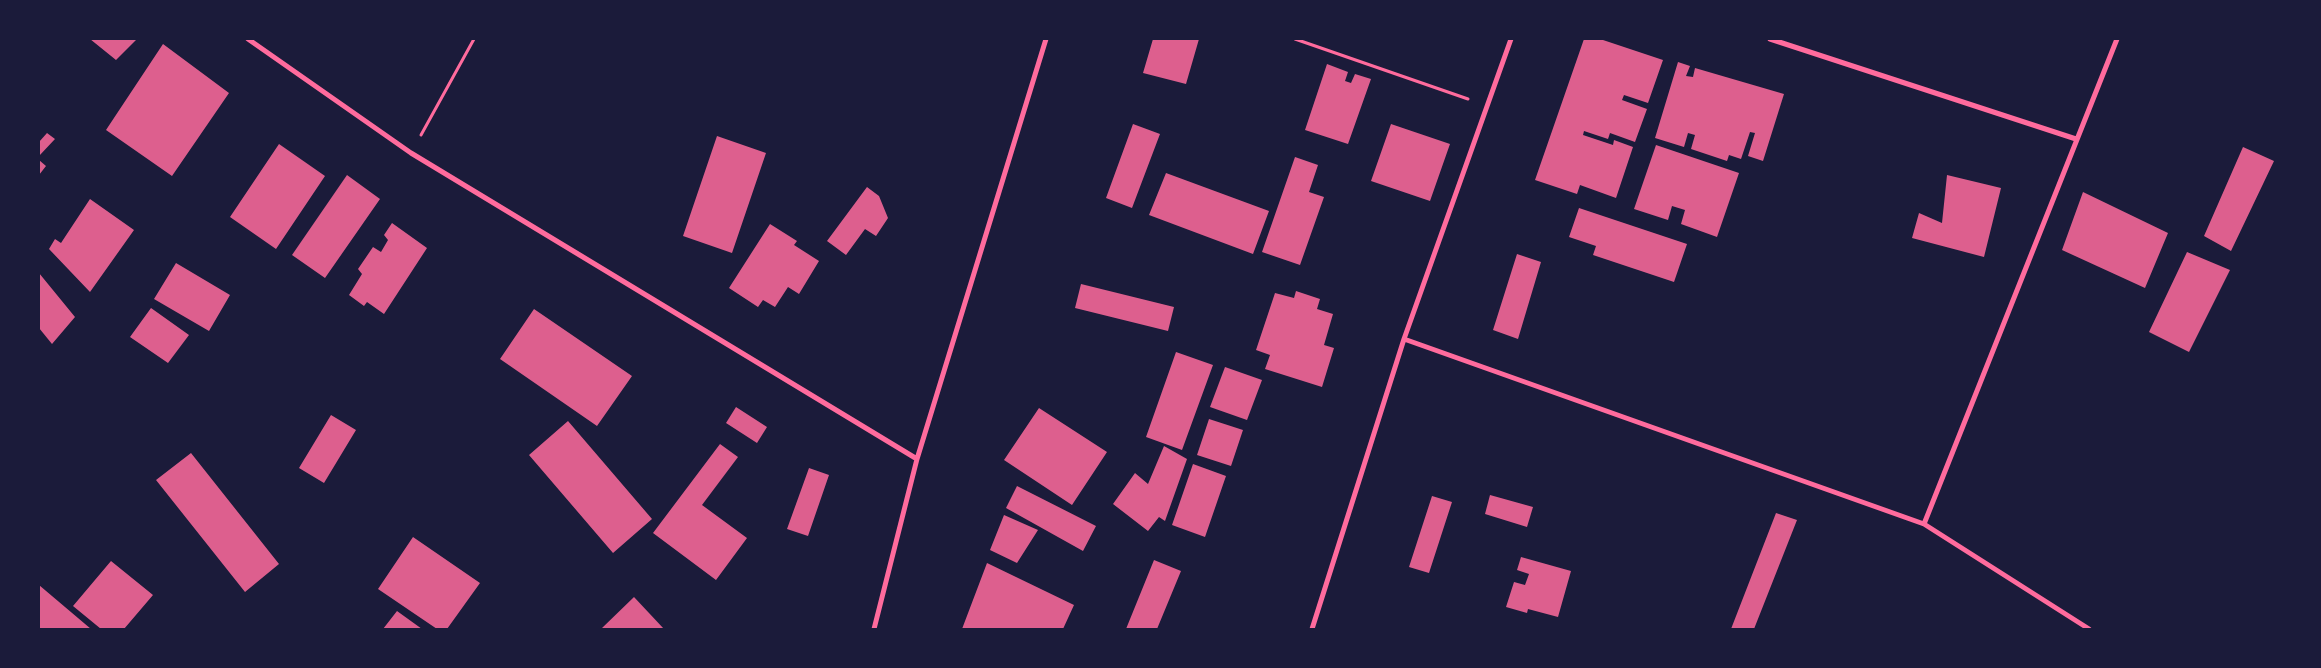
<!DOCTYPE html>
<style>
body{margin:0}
#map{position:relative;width:2321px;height:668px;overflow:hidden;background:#1b1b3a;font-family:"Asap Condensed",sans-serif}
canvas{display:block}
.frame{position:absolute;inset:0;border:40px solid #1b1b3a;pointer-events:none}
</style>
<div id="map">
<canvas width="2321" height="668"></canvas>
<div class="frame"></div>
</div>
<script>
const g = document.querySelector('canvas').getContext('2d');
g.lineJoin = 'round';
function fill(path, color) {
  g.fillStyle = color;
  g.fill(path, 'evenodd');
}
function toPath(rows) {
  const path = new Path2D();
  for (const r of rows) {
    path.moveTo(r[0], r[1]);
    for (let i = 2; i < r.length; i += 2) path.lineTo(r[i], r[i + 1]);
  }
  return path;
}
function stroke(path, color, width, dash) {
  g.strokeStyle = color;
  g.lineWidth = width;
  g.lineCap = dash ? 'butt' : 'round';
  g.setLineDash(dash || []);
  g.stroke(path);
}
fill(toPath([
 [90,39,137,39,116,60],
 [1153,39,1199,39,1186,84,1143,73],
 [1584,39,1600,39,1663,60,1648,103,1624,95,1622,100,1647,109,1635,142,1610,133,1608,139,1584,131,1583,135,1613,145,1614,140,1633,147,1616,198,1580,185,1577,194,1535,180],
 [163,44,229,93,172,176,106,130],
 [1678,62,1690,66,1686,76,1693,77,1695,68,1784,94,1763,161,1748,156,1755,133,1750,132,1741,159,1729,155,1727,161,1691,149,1695,135,1688,133,1684,147,1655,138],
 [1327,64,1348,72,1345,81,1351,83,1355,74,1371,79,1348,144,1305,130],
 [1133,124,1160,134,1132,208,1106,198],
 [1391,124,1450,144,1430,201,1371,181],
 [47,133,55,139,39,156,39,142],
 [717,136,766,153,732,253,683,236],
 [279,144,325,176,276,249,230,217],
 [1656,145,1739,173,1717,237,1681,224,1685,210,1672,206,1668,220,1634,209],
 [2243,147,2274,161,2231,251,2204,236],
 [1295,157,1318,165,1309,192,1324,197,1300,265,1262,252],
 [39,160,46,166,39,175],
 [1166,173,1269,211,1253,254,1149,215],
 [347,175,380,199,325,278,292,255],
 [1947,175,2001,188,1984,257,1912,238,1919,213,1942,223],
 [867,187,879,196,888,218,876,236,865,229,846,255,827,241],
 [2083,192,2168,233,2145,288,2062,250],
 [90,199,134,230,90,292,49,249,55,239,61,243],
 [1579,208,1687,244,1674,282,1593,255,1596,246,1569,237],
 [392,223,427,248,384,314,367,302,364,306,349,295,362,274,358,269,373,247,381,252,388,240,384,235],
 [770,224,797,241,794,245,819,261,799,294,788,287,775,307,763,300,758,307,729,288],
 [2187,252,2230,270,2189,352,2149,332],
 [1517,254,1541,262,1518,339,1493,330],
 [176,263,230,295,209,331,154,299],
 [39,273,75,317,52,344,39,328],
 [1081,284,1174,307,1168,331,1075,308],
 [1296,291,1320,299,1317,309,1333,314,1324,345,1334,348,1322,387,1265,369,1270,355,1256,350,1275,293,1294,298],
 [151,308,189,335,168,363,130,337],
 [534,309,632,376,597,426,500,359],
 [1176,352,1213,365,1182,450,1146,437],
 [1225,367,1262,380,1247,420,1210,407],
 [736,407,767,427,757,443,726,423],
 [1039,408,1107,452,1072,505,1004,460],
 [331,415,356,430,324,483,299,468],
 [1209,419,1243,430,1231,466,1197,455],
 [568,421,652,519,613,553,529,455],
 [720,444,738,457,702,505,747,538,716,580,653,533],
 [1164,446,1187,459,1165,521,1159,517,1148,531,1113,504,1135,473,1148,484],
 [191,453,279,564,245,592,156,480],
 [1193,464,1226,476,1205,537,1172,525],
 [809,468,829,475,808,536,787,529],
 [1017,486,1096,526,1083,551,1006,508],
 [1490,495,1533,507,1527,527,1485,514],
 [1432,496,1452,502,1429,573,1409,567],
 [1776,513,1797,520,1754,629,1731,629],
 [1004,515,1038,530,1017,563,990,550],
 [413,537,480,583,447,629,437,629,378,589],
 [1521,557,1571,571,1558,617,1528,609,1527,613,1506,607,1514,582,1525,585,1529,574,1517,570],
 [1154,560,1181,571,1157,629,1126,629],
 [111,561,153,595,124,629,101,629,73,606],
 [987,563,1074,605,1063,629,962,629],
 [39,585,91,629,39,629],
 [634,597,664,629,601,629],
 [397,611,422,629,383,629]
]), '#dd5f8e');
stroke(toPath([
 [1295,39,1468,99],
 [421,135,474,39]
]), '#ff6b9d', 3);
stroke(toPath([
 [248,39,411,153,917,459],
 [1770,39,2076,139],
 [1404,339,1924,524,2089,629],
 [1924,524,2117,39],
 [874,629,917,459,1046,39],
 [1312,629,1404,339,1511,39]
]), '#ff6b9d', 5);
</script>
